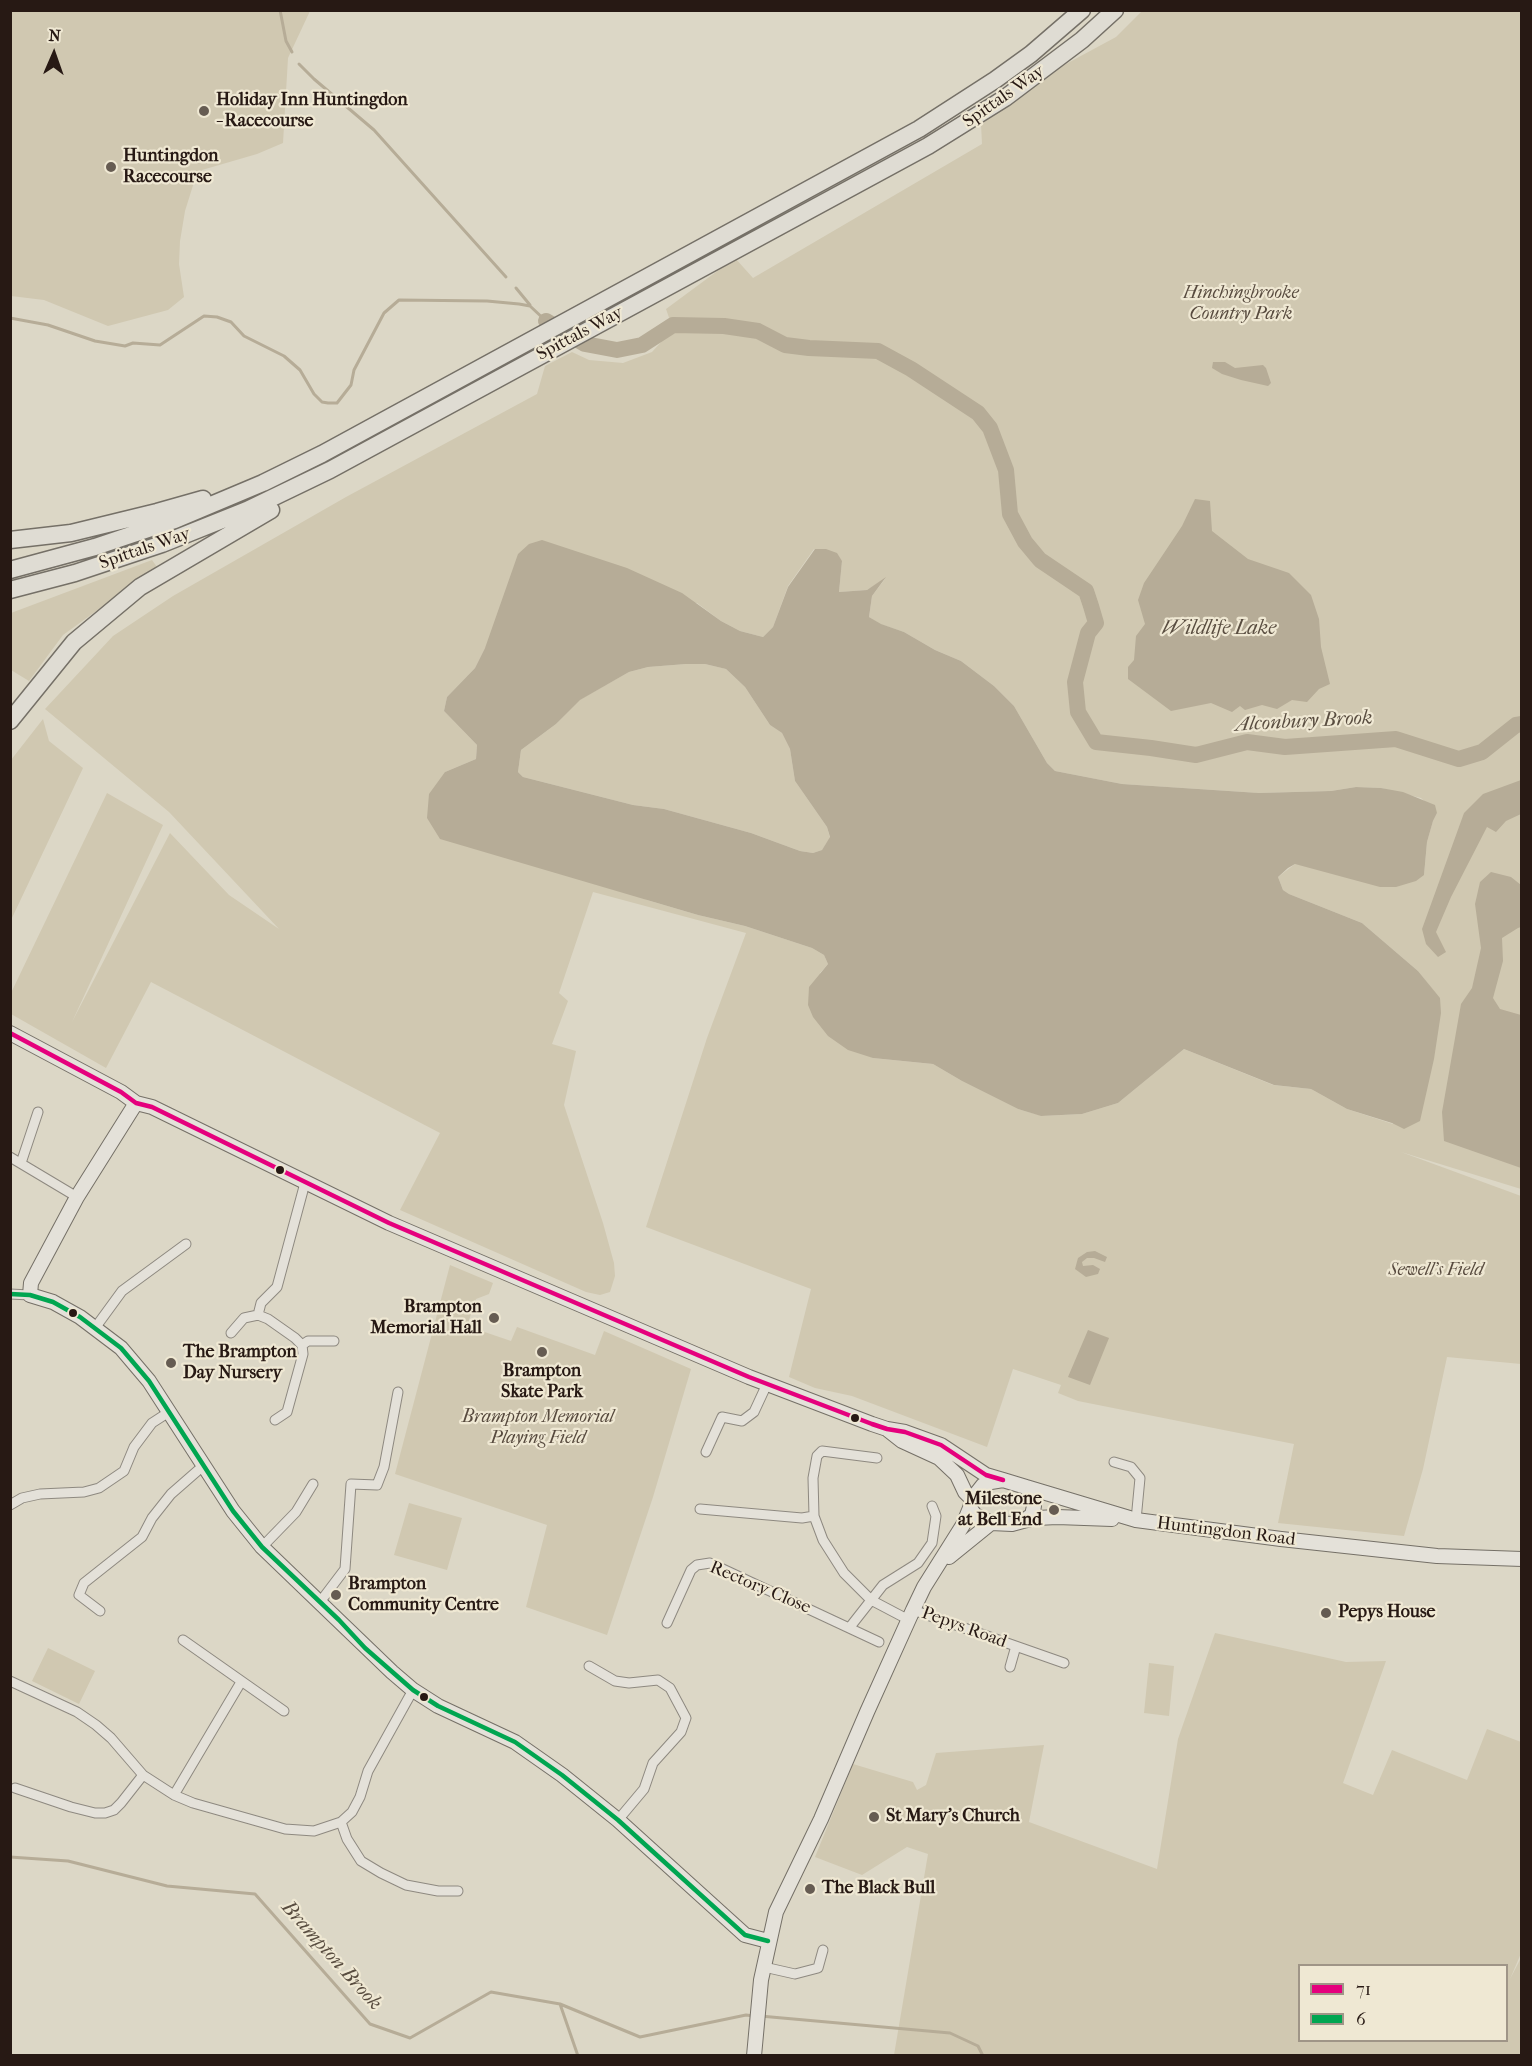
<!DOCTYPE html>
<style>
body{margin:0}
#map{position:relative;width:1532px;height:2066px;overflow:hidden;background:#dcd7c6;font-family:"IM FELL French Canon",serif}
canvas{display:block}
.frame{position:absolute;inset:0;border:12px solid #271914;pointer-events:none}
.legend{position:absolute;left:1298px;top:1964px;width:210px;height:78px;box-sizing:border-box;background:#efe8d3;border:2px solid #9f9587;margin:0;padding:8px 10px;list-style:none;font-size:18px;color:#271914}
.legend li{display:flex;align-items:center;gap:12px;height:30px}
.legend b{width:30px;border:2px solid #9f9587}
.north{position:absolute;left:24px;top:24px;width:60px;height:60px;-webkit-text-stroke:4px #efe8d3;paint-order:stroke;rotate:2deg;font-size:16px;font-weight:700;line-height:24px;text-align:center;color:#271914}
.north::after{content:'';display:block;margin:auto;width:21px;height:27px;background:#271914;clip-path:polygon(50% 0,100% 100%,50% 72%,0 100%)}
</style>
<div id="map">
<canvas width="1532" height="2066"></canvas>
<div class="frame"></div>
<ul class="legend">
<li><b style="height:8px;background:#e5007d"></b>71</li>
<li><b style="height:8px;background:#00a651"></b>6</li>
</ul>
<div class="north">N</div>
</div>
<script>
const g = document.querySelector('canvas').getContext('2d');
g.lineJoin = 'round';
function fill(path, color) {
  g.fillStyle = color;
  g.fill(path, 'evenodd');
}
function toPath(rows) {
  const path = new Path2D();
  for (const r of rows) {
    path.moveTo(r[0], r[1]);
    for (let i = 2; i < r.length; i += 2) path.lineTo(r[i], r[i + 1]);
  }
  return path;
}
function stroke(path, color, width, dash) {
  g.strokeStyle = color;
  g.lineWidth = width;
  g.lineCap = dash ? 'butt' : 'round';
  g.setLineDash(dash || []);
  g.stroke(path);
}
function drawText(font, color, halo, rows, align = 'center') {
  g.font = font + ' "IM FELL French Canon",serif';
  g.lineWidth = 4.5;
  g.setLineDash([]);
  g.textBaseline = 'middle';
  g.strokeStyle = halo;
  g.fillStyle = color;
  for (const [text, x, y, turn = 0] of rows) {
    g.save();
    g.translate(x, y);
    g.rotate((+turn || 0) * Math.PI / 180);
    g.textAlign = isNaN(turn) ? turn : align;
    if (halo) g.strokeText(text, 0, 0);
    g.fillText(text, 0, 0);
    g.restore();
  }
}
fill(toPath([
 [11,10,310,11,288,58,283,143,257,154,202,170,195,179,185,211,180,241,179,264,184,297,168,310,108,326,44,300,11,296],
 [1142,11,1521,11,1521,1189,1401,1152,1521,1196,1521,1364,1447,1357,1423,1469,1404,1536,1278,1523,1294,1444,1078,1401,1058,1393,1061,1385,1013,1369,987,1447,852,1396,815,1388,789,1377,811,1289,646,1227,707,1038,746,933,593,892,559,993,568,1001,552,1044,576,1051,564,1105,603,1223,614,1263,615,1276,610,1292,600,1295,586,1292,400,1210,440,1133,151,982,106,1068,11,1014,10,995,107,793,163,825,72,1022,170,833,229,895,279,929,169,812,45,709,113,636,173,596,346,497,537,394,545,366,572,352,589,360,623,363,652,352,673,329,666,309,735,258,753,278,982,144,981,124,1053,71,1116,37],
 [814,549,842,561,839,592,867,590,885,579,872,596,869,617,880,624,904,632,935,650,961,661,994,686,1014,706,1047,763,1055,771,1122,784,1259,793,1331,791,1356,787,1381,788,1421,798,1437,813,1433,821,1427,842,1424,875,1295,864,1278,877,1283,890,1289,894,1362,923,1418,971,1435,993,1393,1124,1347,1109,1311,1089,1273,1085,1184,1049,1118,1103,1082,1114,1042,1116,1018,1109,962,1081,933,1064,873,1058,820,973,828,964,824,955,812,948,745,926,698,915,647,900,445,772,476,759,477,745,444,711,447,697,475,668,485,648,697,603,721,621,740,631,763,637,773,627,788,586],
 [152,560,157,567,63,635,29,681,11,670,11,613],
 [686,664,705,664,726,669,745,687,770,725,782,733,790,749,795,781,827,827,830,838,822,850,813,853,800,851,751,833,664,809,633,805,523,777,518,772,521,750,556,724,579,700,629,672,648,667],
 [43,719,49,741,83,768,11,920,11,760],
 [450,1265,493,1283,489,1294,476,1299,467,1326,511,1341,517,1327,595,1355,604,1331,691,1369,653,1497,607,1635,526,1607,547,1525,395,1474],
 [409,1503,462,1518,447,1570,394,1555],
 [1215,1633,1346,1662,1386,1661,1343,1783,1373,1795,1392,1750,1467,1780,1487,1729,1521,1742,1522,1951,1510,1979,1521,1958,1521,2055,894,2055,928,1854,907,1847,862,1875,815,1857,853,1764,913,1782,917,1790,926,1785,936,1753,1044,1745,1029,1822,1157,1869,1178,1739],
 [1433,1966,1506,1966,1506,2040,1300,2040,1300,1966],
 [48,1648,95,1671,79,1704,32,1681],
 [1149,1663,1174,1666,1169,1716,1144,1713]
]), '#d0c8b1');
fill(toPath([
 [1213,362,1225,362,1235,368,1263,365,1266,368,1271,383,1268,386,1241,380,1222,374,1212,368],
 [1195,499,1210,501,1212,531,1248,559,1289,573,1311,595,1319,619,1321,647,1330,684,1319,689,1307,702,1292,700,1277,709,1262,705,1245,710,1240,706,1232,712,1211,703,1171,711,1128,679,1128,667,1134,660,1136,636,1145,624,1138,600,1144,583,1182,526],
 [542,540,627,568,682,593,721,621,740,631,763,637,773,627,788,587,815,549,826,549,837,553,842,561,839,592,867,590,886,577,872,596,869,617,881,624,904,632,935,650,961,661,994,686,1014,706,1047,763,1055,771,1122,784,1259,793,1331,791,1356,787,1381,788,1403,792,1435,805,1437,813,1433,821,1427,842,1424,875,1416,881,1396,887,1380,887,1295,864,1288,868,1278,877,1283,890,1289,894,1362,923,1418,971,1440,998,1441,1013,1434,1059,1420,1121,1404,1129,1392,1123,1347,1109,1311,1089,1274,1085,1184,1049,1118,1103,1082,1114,1041,1116,1018,1109,962,1081,933,1064,873,1058,848,1050,828,1036,813,1017,808,1005,809,987,828,964,824,955,812,948,745,926,698,915,440,839,427,818,429,794,445,772,476,759,477,745,444,711,447,697,475,668,485,648,518,554,529,544],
 [686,664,705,664,726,669,745,687,770,725,782,733,790,749,795,781,827,827,830,837,822,850,813,853,800,851,751,833,664,809,633,805,523,777,518,772,521,750,556,724,580,700,629,672,648,667],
 [1521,780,1521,814,1506,821,1496,832,1487,827,1451,897,1436,932,1446,952,1438,957,1426,944,1422,929,1464,813,1483,794],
 [1491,872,1511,877,1521,885,1521,927,1518,928,1502,938,1503,961,1493,998,1500,1009,1521,1015,1521,1168,1444,1141,1442,1112,1461,1004,1472,988,1481,948,1475,904,1480,882],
 [1095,1251,1107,1257,1105,1262,1094,1258,1087,1258,1082,1262,1083,1266,1093,1265,1100,1269,1098,1274,1086,1277,1075,1269,1078,1258,1087,1252],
 [1088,1330,1109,1338,1090,1385,1068,1377]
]), '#b6ac97');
stroke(toPath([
 [280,10,286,41,292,52],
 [299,64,314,79,374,130,506,277],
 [516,288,530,305],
 [10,318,48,325,95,341,125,346,133,343,160,345,204,316,217,317,231,322,244,336,284,356,300,370,314,394,322,402,328,403,337,403,351,385,354,370,384,313,399,300,487,301,519,304,530,306,546,321],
 [10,1857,68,1861,167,1886,255,1894,370,2024,410,2038,491,1992,560,2004,640,2037,746,2015,754,2016],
 [560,2004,578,2056],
 [760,2016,950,2033,978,2046,983,2056]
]), '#b6ac97', 3);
stroke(toPath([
 [546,321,585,344,617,350,642,345,673,325,724,326,758,331,785,345,809,348,878,351,911,369,978,413,990,428,1006,470,1010,514,1025,542,1040,560,1086,591,1091,606,1096,623,1088,633,1075,682,1078,712,1096,742,1151,748,1196,755,1247,742,1285,747,1396,739,1459,759,1482,752,1516,725,1522,724]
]), '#b6ac97', 16);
const street = toPath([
 [10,1157,77,1197],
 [21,1163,38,1112],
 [10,1294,30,1295],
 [95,1328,122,1291,186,1244],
 [231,1333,244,1318,258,1315],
 [302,1345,308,1341,334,1341],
 [275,1420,287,1412,303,1354,302,1345,295,1338,268,1319,258,1315,261,1303,277,1287,305,1183],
 [706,1452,722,1417,742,1421,754,1412,767,1384],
 [877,1458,822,1451,817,1456,813,1478,814,1516,823,1540,844,1573,871,1600,909,1620],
 [1114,1462,1131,1467,1140,1478,1136,1520],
 [10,1505,22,1498,40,1494,84,1492,99,1488,124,1471,134,1447,152,1423,169,1412],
 [700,1509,802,1518,814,1516],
 [262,1547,296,1512,313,1484],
 [320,1602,345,1569,351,1484,377,1485,384,1467,398,1392],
 [913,1610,1064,1663],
 [100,1611,79,1595,84,1583,142,1537,152,1518,171,1494,203,1466],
 [667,1623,691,1570,697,1565,710,1563,879,1642],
 [850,1627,883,1585,918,1563,932,1543,936,1516,932,1506],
 [183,1640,284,1711],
 [589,1666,615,1681,629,1683,658,1680,670,1688,686,1718,681,1732,653,1763,644,1789,618,1820],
 [1010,1667,1016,1646],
 [10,1681,77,1712,96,1725,111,1738,143,1775,174,1795,193,1803,285,1829,314,1831,341,1822,352,1812,360,1797,368,1771,413,1690],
 [15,1788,71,1807,95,1813,105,1813,114,1810,121,1803,143,1775],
 [174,1795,241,1682],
 [341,1822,347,1839,361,1861,381,1873,406,1885,438,1891,458,1891],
 [764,1967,795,1974,818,1968,823,1950]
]);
const secondary = toPath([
 [10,1033,121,1092,136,1103,152,1107,389,1223,749,1377,872,1424,887,1429,905,1432,941,1445,986,1475,1003,1480],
 [136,1103,77,1197,31,1283,30,1295,53,1302,80,1317,121,1348,149,1381,233,1511,262,1547,392,1672,413,1690,438,1706,515,1742,562,1775,618,1820,745,1935,768,1941],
 [888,1430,902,1441,939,1458,957,1475,965,1492,972,1499],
 [1026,1487,1136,1520,1281,1539,1437,1556,1522,1559],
 [1023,1521,1032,1515,1034,1506,1033,1497,1026,1487,1003,1480,991,1482,983,1485,972,1499,970,1508,975,1515,991,1523,1012,1524,1023,1521,1037,1518,1057,1517,1112,1519],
 [949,1557,991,1523],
 [754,2056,761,1980,776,1912,821,1819,867,1712,913,1610,924,1587,963,1525,970,1508]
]);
const highway = toPath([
 [10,540,71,533,157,512,203,499],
 [10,570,95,547,175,520,263,483,322,454,919,129,995,80,1031,54,1082,10],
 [10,590,75,573,162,544,247,510,330,470,928,146,1005,98,1082,40,1115,10],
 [10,721,74,642,140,587,271,510]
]);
stroke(street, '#8e8980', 11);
stroke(secondary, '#757067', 16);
stroke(highway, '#757067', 19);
stroke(street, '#e4e1d9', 9);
stroke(secondary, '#e4e1d9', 14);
stroke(highway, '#dfdcd3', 16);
stroke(toPath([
 [10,1033,121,1092,136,1103,152,1107,389,1223,749,1377,872,1424,887,1429,905,1432,941,1445,986,1475,1003,1480]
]), '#e5007d', 4.5);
stroke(toPath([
 [10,1294,30,1295,53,1302,80,1317,121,1348,149,1381,233,1511,262,1547,339,1620,365,1648,413,1690,438,1706,515,1742,562,1775,618,1820,745,1935,768,1941]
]), '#00a651', 4.5);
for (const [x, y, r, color] of [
 [204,111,6,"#665c52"],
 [111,167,6,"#665c52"],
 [280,1170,5,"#271914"],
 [73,1313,5,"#271914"],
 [494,1318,6,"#665c52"],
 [542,1352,6,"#665c52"],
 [171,1363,6,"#665c52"],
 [855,1418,5,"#271914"],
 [1054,1510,6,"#665c52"],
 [336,1595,6,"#665c52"],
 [1326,1613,6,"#665c52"],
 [424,1697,5,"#271914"],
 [874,1817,6,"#665c52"],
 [810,1889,6,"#665c52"]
]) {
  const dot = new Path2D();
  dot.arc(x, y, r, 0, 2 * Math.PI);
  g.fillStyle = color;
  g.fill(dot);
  stroke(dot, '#efe8d3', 2);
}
drawText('18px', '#271914', '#efe8d3', [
 ["Spittals Way",1004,97,-35],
 ["Spittals Way",580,334,-28],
 ["Spittals Way",145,549,-19],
 ["Huntingdon Road",1226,1532,7],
 ["Rectory Close",760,1588,23],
 ["Pepys Road",964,1628,20]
]);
drawText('bold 18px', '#271914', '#efe8d3', [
 ["Holiday Inn Huntingdon",216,101],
 ["- Racecourse",216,122],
 ["Huntingdon",123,157],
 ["Racecourse",123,178],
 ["Brampton",482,1308,"right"],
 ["Memorial Hall",482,1329,"right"],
 ["The Brampton",183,1353],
 ["Day Nursery",183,1374],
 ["Brampton",542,1372,"center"],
 ["Skate Park",542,1393,"center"],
 ["Milestone",1042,1500,"right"],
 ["at Bell End",1042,1521,"right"],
 ["Brampton",348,1585],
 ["Community Centre",348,1606],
 ["Pepys House",1338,1613],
 ["St Mary's Church",886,1817],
 ["The Black Bull",822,1889]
], 'left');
drawText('italic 18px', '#574a3e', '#efe8d3', [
 ["Hinchingbrooke",1241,294],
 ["Country Park",1241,315],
 ["Sewell's Field",1436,1271],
 ["Brampton Memorial",538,1418],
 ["Playing Field",538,1439]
]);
drawText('italic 20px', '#594d40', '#efe8d3', [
 ["Wildlife Lake",1219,629],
 ["Alconbury Brook",1304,722,-3],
 ["Brampton Brook",331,1956,48]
]);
</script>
